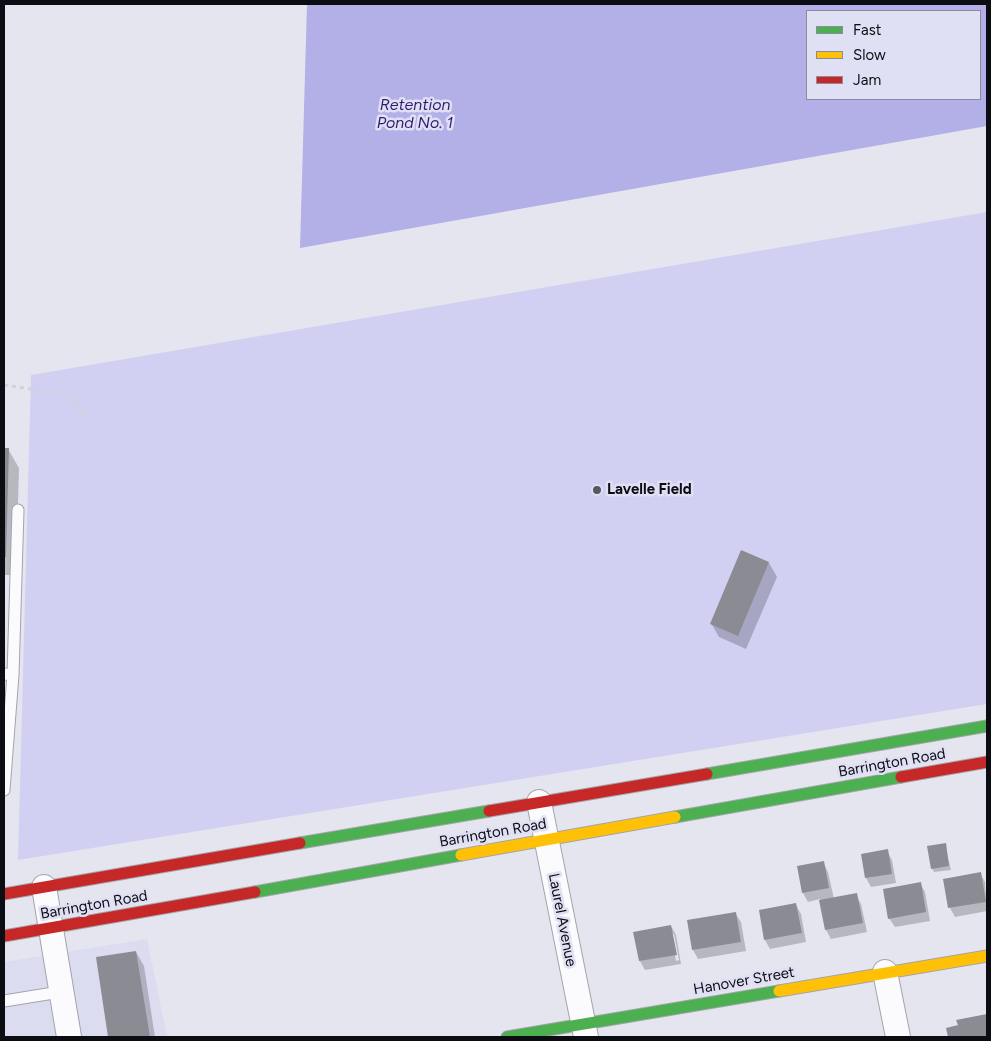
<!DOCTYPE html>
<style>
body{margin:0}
#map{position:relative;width:991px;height:1041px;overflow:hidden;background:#e5e5f0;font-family:Figtree,sans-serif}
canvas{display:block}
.frame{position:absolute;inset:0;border:5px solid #0c0c13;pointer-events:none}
.legend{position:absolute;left:806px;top:10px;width:175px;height:90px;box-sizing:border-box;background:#e0e0f5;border:1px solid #8b8b9b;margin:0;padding:6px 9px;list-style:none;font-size:15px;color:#0c0c13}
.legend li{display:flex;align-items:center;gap:10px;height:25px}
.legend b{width:25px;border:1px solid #8b8b9b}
</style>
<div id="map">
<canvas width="991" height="1041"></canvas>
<div class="frame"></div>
<ul class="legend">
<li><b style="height:6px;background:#4caf50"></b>Fast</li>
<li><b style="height:6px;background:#ffc107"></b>Slow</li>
<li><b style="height:6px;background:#c62828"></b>Jam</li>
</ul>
</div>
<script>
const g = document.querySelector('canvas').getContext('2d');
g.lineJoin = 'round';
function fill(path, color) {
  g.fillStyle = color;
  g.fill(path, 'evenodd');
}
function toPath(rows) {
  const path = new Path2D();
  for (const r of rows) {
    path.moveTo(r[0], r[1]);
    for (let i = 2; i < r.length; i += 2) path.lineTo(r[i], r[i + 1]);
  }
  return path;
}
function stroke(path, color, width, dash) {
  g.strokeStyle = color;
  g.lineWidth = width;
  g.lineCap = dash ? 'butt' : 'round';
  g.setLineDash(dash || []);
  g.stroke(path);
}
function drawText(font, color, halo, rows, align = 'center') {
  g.font = font + ' Figtree,sans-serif';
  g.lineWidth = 5;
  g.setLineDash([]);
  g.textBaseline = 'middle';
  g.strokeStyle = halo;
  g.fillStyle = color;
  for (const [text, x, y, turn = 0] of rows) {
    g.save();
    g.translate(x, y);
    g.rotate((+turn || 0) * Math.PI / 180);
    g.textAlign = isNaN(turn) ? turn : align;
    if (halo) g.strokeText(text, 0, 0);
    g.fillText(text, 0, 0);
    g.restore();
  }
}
fill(toPath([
 [147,939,167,1037,4,1037,4,962]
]), '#dcdcf0');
fill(toPath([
 [987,212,987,704,18,860,31,375]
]), '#d1d0f3');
fill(toPath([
 [307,4,987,4,987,126,300,248],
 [807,11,980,11,980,99,807,99]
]), '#b3b0e7');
fill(toPath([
 [4,449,8,449,19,468,16,575,4,575],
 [742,552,769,563,777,577,746,649,719,637,711,623],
 [945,845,951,870,934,872,932,868],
 [887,851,892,860,896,883,871,887,866,878],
 [823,862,828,872,834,899,856,895,861,904,867,932,831,939,826,930,820,899,808,902,803,893],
 [980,873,985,882,987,911,955,917,950,908,945,880],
 [920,883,925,892,930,921,895,927,889,918],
 [796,905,801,914,806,942,770,949,765,940],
 [735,913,741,922,746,951,698,959,693,950,688,921],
 [671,926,676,935,681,964,645,970,640,961,635,933],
 [672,934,674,934,679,960,676,961],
 [136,952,144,966,155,1037,110,1037,97,958],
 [987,1015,987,1037,949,1037,947,1029,959,1026,958,1021]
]), '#0003');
fill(toPath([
 [4,448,9,448,6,557,4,557],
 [741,550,769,562,738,636,710,624],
 [946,843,949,866,931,869,927,846],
 [888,849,892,874,865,878,861,854],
 [824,861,829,888,802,893,797,866],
 [981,872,986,902,948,908,943,879],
 [921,882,926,912,888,919,883,889],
 [857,893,863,923,825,930,819,900],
 [796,903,802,933,764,940,759,910],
 [736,912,741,942,692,950,687,920],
 [671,925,677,955,639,961,633,932],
 [136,951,150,1037,108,1037,96,957],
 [987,1014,987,1037,948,1037,946,1028,958,1025,956,1020]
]), '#8b8b93');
const lane = toPath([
 [4,674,13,675,18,510],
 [4,790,13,675],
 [4,1001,60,992]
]);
const street = toPath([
 [539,802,586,1037],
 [44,887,69,1037],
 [885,972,898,1037]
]);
const fast = toPath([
 [707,774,987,726],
 [675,817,901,777],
 [300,843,489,811],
 [255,892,461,855],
 [507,1037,779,991]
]);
const slow = toPath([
 [461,855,675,817],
 [779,991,987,956]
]);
const jam = toPath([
 [901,777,987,762],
 [489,811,707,774],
 [4,894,300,843],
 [4,936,255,892]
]);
stroke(lane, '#a4a4ac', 13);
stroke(street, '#a4a4ac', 26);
stroke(fast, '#a4a4ac', 13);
stroke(slow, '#a4a4ac', 13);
stroke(jam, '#a4a4ac', 13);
stroke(toPath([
 [4,385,72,395,86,419]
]), '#d3d3d6', 3, [4, 4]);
stroke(lane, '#fbfbfd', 11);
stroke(street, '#fbfbfd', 24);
stroke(fast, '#4caf50', 11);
stroke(slow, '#ffc107', 11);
stroke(jam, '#c62828', 11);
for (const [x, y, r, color] of [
 [597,490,5,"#585860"]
]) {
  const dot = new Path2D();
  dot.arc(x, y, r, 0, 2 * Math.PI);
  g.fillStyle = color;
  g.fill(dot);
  stroke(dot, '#e0e0f5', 2);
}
drawText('bold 15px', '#0c0c13', '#e0e0f5', [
 ["Lavelle Field",607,490]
], 'left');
drawText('15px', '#0c0c13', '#e0e0f5', [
 ["Barrington Road",892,763,-10],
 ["Barrington Road",493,833,-10],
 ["Barrington Road",94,905,-10],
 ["Laurel Avenue",562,920,79],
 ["Hanover Street",744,981,-10]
]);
drawText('italic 16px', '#301d72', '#e0e0f5', [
 ["Retention",415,105],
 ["Pond No. 1",415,123]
]);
</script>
